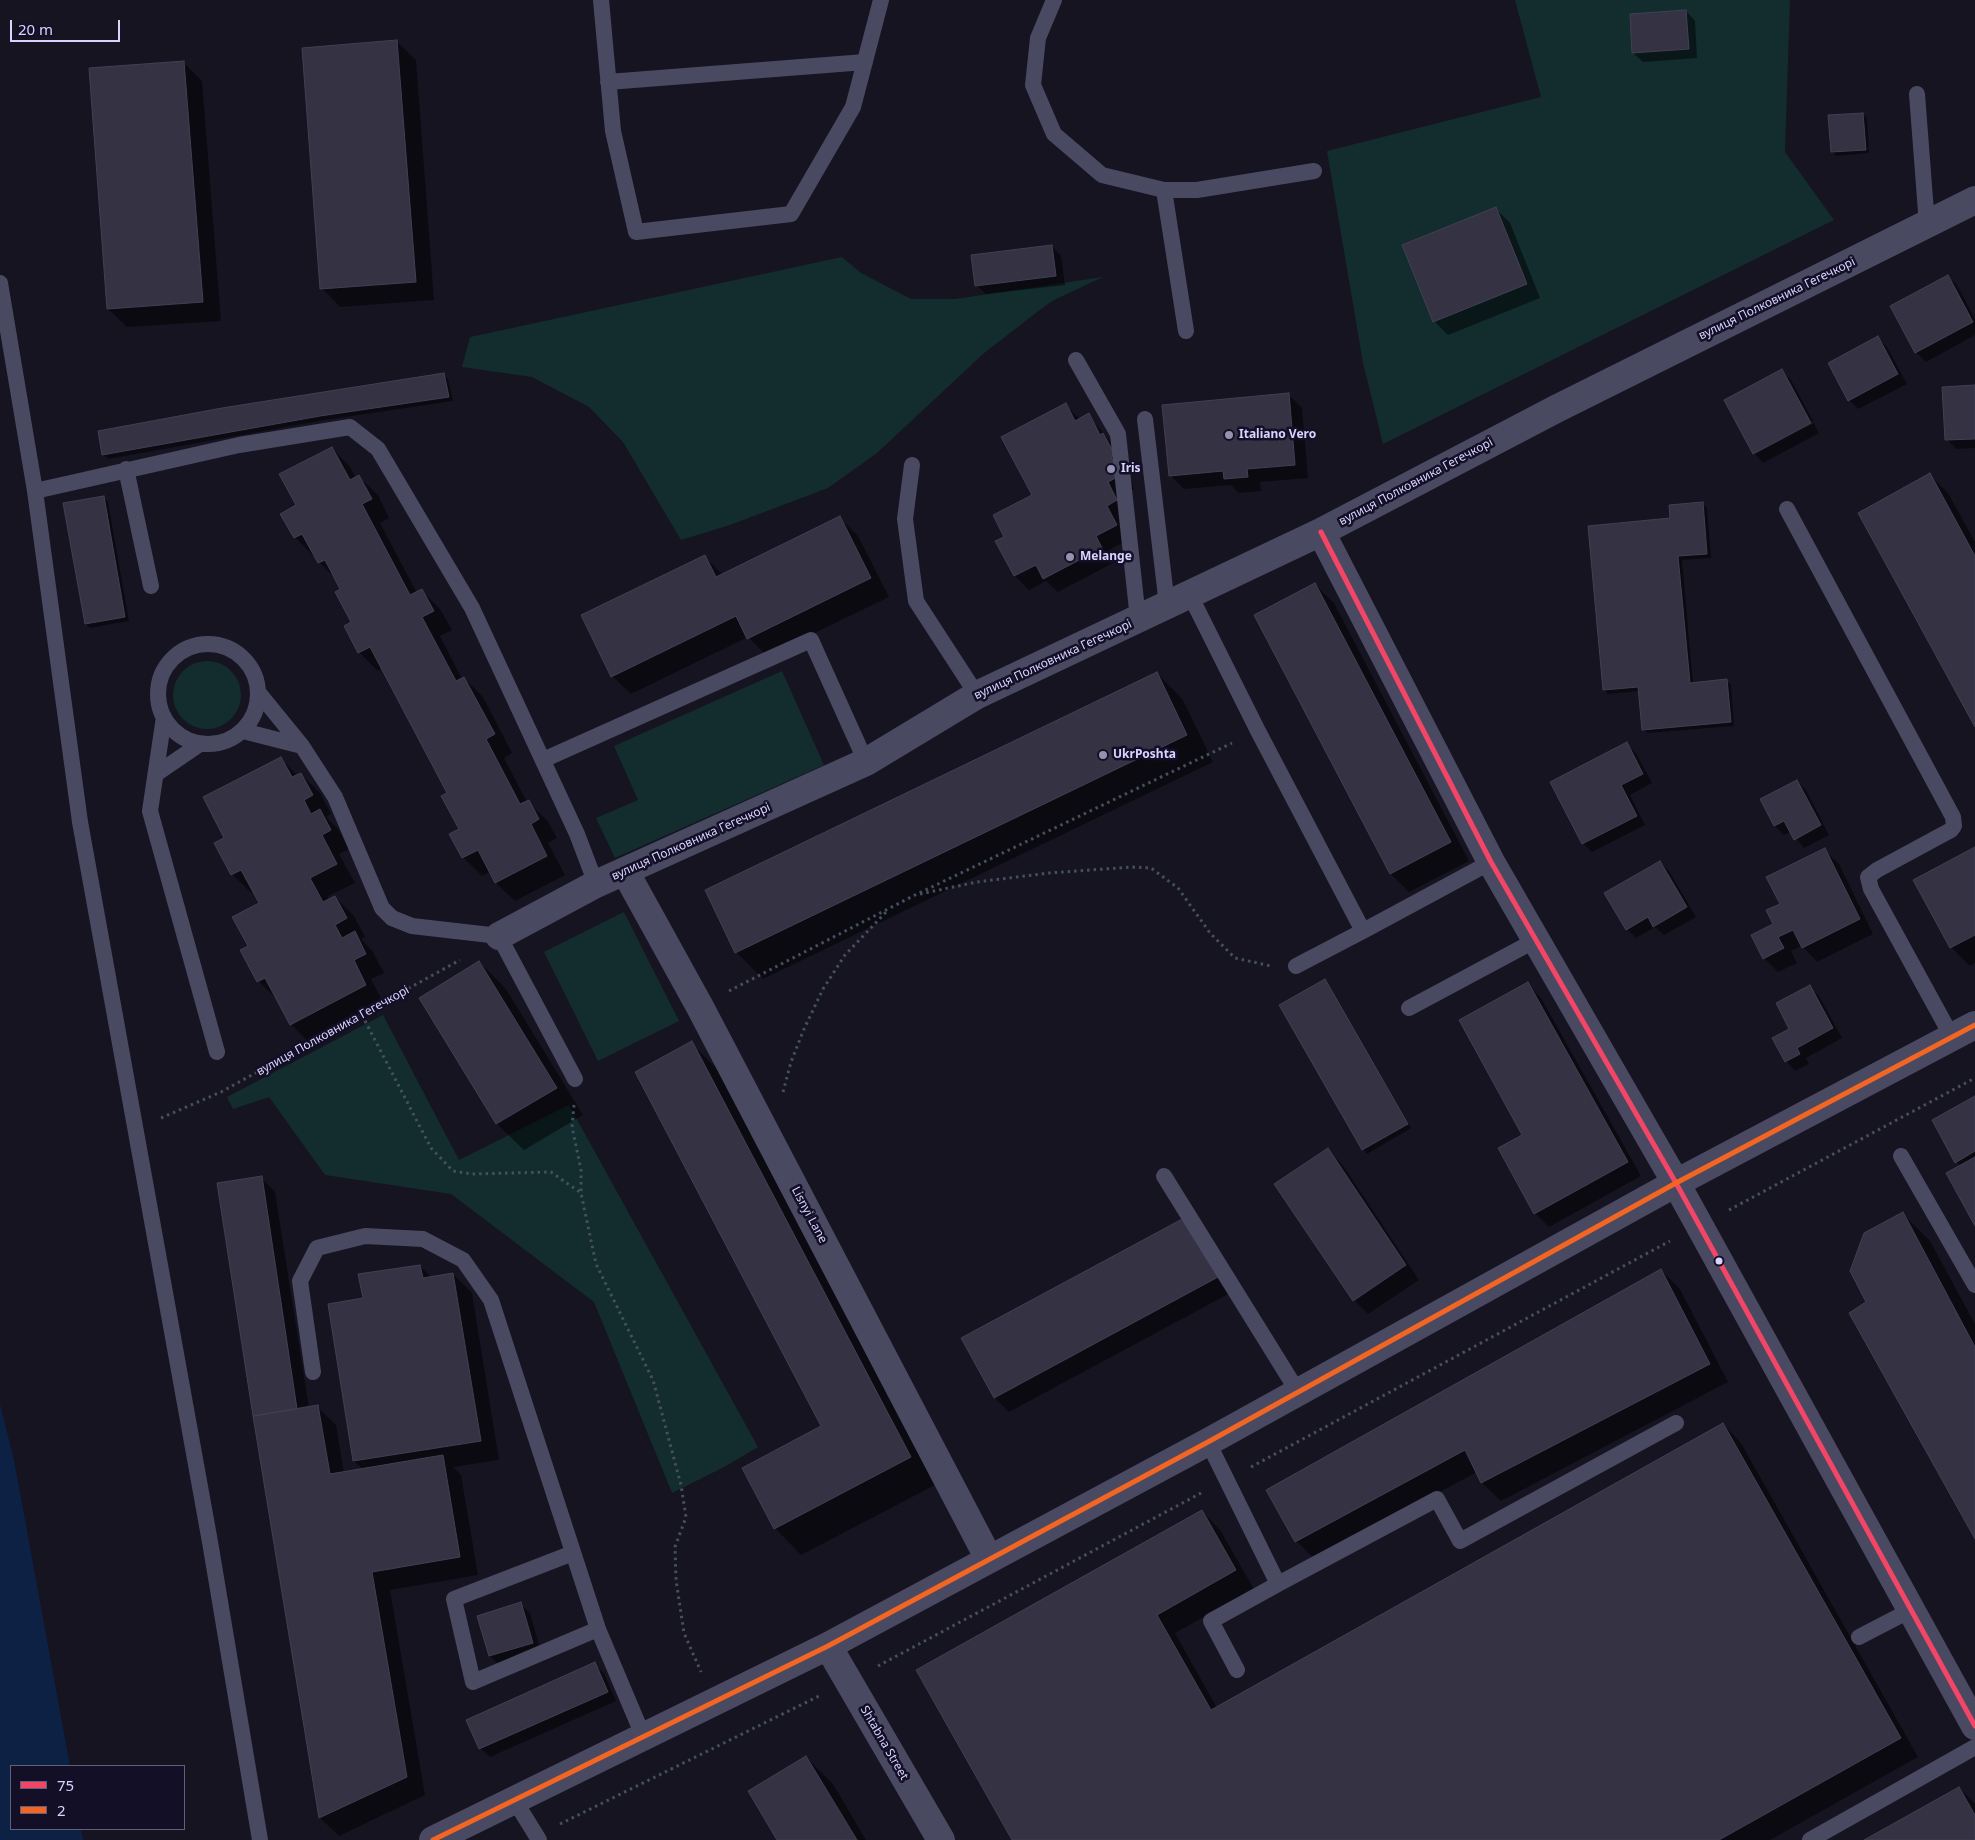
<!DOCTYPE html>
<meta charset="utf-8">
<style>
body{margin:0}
#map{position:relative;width:1975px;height:1840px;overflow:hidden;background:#161421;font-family:"Noto Sans",sans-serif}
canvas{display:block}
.legend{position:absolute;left:10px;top:1765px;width:175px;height:65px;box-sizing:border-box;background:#130f26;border:1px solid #625e7d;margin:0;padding:6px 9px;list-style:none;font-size:15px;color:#d9d4ff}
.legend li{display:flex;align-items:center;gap:10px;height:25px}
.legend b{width:25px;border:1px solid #625e7d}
.scale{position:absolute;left:10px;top:20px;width:110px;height:22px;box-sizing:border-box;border:2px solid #d9d4ff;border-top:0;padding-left:6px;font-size:15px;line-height:18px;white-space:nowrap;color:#d9d4ff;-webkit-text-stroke:4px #130f26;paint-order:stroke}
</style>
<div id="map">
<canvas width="1975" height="1840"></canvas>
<ul class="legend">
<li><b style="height:6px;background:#f34667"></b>75</li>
<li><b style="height:6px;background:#f26522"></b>2</li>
</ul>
<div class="scale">20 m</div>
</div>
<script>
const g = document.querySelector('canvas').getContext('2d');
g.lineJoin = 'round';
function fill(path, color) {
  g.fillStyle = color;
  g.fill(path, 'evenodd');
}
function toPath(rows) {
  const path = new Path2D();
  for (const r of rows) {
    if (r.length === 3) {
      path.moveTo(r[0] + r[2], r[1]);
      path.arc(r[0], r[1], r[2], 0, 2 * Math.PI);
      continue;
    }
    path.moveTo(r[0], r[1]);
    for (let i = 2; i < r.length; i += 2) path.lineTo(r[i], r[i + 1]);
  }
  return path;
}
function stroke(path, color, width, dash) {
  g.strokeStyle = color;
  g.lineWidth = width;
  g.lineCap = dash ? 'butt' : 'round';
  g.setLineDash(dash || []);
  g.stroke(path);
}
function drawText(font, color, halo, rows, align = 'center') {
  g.font = font + ' "Noto Sans",sans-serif';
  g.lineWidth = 5;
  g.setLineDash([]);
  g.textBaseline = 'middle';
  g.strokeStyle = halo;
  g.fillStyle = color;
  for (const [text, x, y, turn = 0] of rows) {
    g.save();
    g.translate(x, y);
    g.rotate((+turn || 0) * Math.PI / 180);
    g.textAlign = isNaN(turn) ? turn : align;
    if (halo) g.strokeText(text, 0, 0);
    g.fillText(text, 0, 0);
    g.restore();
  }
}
fill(toPath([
 [1515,0,1790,0,1785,152,1834,220,1383,444,1363,363,1327,151,1541,97],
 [842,257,861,273,911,299,955,299,1103,277,1054,300,1041,309,983,354,877,453,828,488,730,525,681,540,623,442,589,407,532,377,462,367,470,337],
 [207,695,34],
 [782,671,824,765,615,858,596,818,638,800,614,746],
 [624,912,679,1021,598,1061,544,952],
 [383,1015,459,1160,569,1105,758,1447,726,1466,672,1493,594,1302,451,1194,325,1175,269,1097,233,1109,227,1097]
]), '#132c2d');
fill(toPath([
 [0,1404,14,1460,70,1766,11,1766,11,1829,81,1829,83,1840,0,1840]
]), '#0d2144');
fill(toPath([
 [1686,11,1695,21,1697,58,1643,62,1633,53],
 [397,42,416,60,434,300,340,307,322,288],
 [184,63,202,81,221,321,127,327,108,309],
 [1863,114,1867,118,1869,153,1836,156,1832,151],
 [1496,209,1510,223,1540,298,1448,335,1434,321],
 [1052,246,1061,256,1065,285,986,294,976,285],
 [1947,276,1957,285,1975,319,1975,335,1926,362,1916,352,1891,307],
 [1878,338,1887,347,1907,384,1858,409,1849,400],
 [1782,371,1791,380,1813,421,1755,451,1755,454,1814,423,1819,433,1763,463,1754,453],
 [443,374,448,379,453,401,325,420,108,459,103,455],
 [1975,386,1975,448,1956,449,1947,439],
 [1288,394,1302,408,1308,478,1260,482,1261,491,1239,493,1231,485,1184,489,1170,475],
 [1065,405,1080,419,1088,415,1117,449,1134,489,1121,496,1130,539,1109,550,1115,562,1058,592,1046,581,1029,590,1015,576,997,542,1006,537,1034,495],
 [332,448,350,467,356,478,359,477,378,495,389,518,380,523,417,593,422,591,440,609,452,630,440,636,462,679,464,678,483,697,512,753,504,758,527,802,547,820,557,838,548,843,565,875,515,901,496,883,490,872,482,876,463,857,461,830,449,793,383,668,378,671,359,652,353,623,337,580,319,562,315,555,313,556,295,537,298,505],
 [1930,475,1948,493,1975,542,1975,725],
 [104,498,108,502,129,621,90,628,86,624],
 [1702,503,1707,508,1711,558,1682,560,1693,683,1727,681,1731,685,1734,726,1648,733,1643,729,1640,691,1608,694,1604,689,1672,520],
 [840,518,858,536,889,597,767,656,748,637,631,694,612,676,704,556,723,575],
 [1315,585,1334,603,1469,861,1409,892,1391,874,1256,615],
 [1157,673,1183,700,1213,762,763,979,736,952],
 [1627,744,1636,753,1652,783,1630,795,1645,825,1592,852,1583,843],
 [280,758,298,776,301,774,320,793,331,814,326,817,338,829,349,849,339,854,355,883,328,896,329,900,335,897,354,916,365,937,361,939,373,952,384,973,371,979,384,1004,309,1043,291,1024,278,1000,258,981,250,947,260,903,254,891,251,893,232,874,226,838],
 [1797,781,1806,790,1829,835,1804,848,1791,832,1784,835,1775,826,1761,800],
 [1975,848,1975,963,1970,966,1951,947,1915,881],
 [1824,850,1839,864,1873,934,1817,962,1802,946,1791,951,1797,963,1778,972,1764,958,1781,904],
 [1660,862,1669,871,1696,917,1664,935,1655,927,1636,938,1627,929],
 [479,962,506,989,583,1115,524,1150,497,1124,420,998],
 [1325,981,1411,1128,1367,1154,1363,1149],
 [1527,984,1541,998,1641,1176,1549,1227,1535,1213],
 [1809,987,1819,996,1842,1038,1806,1058,1809,1064,1795,1071,1786,1061,1791,1029],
 [691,1043,718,1070,937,1484,801,1555,775,1528,823,1426],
 [1975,1098,1975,1224,1961,1166,1956,1162],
 [1328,1150,1342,1164,1419,1280,1368,1314,1354,1300],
 [261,1178,275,1192,309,1408,317,1407,336,1425,344,1473,364,1470,354,1461,364,1299,420,1266,431,1277,453,1274,472,1293,499,1460,453,1467,461,1475,478,1575,390,1590,425,1795,339,1836,320,1818,254,1415],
 [1903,1214,1930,1241,1975,1324,1975,1536,1867,1303],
 [1186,1219,1232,1292,1009,1412,995,1398,963,1339],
 [1661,1270,1680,1289,1728,1382,1501,1501,1482,1483,1477,1472,1315,1559,1296,1541],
 [1723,1424,1741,1443,1918,1757,1770,1840,1013,1840,1202,1511,1220,1530,1254,1589,1175,1633,1217,1708],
 [520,1604,530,1613,541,1652,499,1665,490,1656,479,1616],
 [594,1664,604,1673,616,1701,490,1757,480,1748],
 [806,1757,833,1784,866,1840,778,1840],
 [1959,1788,1975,1804,1975,1840,1867,1840]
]), '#0007');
const building = toPath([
 [1686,10,1689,49,1632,53,1630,14,1686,10],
 [397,40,416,282,320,289,302,48,397,40],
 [184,61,203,302,107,309,89,68,184,61],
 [1863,113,1866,150,1831,152,1828,115,1863,113],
 [1496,207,1527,284,1433,322,1402,245,1496,207],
 [1052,245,1056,276,975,286,971,255,1052,245],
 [1948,275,1973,322,1915,353,1890,306,1948,275],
 [1878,336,1898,374,1848,401,1828,363,1878,336],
 [1782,369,1811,423,1753,454,1724,400,1782,369],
 [444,373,449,397,320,416,102,455,98,431,222,408,444,373],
 [1975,385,1975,439,1945,440,1942,387,1975,385],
 [1289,393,1295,465,1247,469,1248,477,1224,479,1223,471,1169,476,1162,405,1289,393],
 [1066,403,1075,421,1089,413,1100,435,1103,433,1115,455,1111,457,1121,475,1108,482,1117,500,1107,506,1117,525,1096,536,1102,548,1043,579,1036,565,1014,576,995,541,1004,537,993,515,1032,495,1001,437,1066,403],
 [332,447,350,480,359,475,372,499,362,504,410,595,422,589,434,611,422,617,456,681,464,677,495,734,486,739,520,804,529,800,539,819,531,824,547,856,495,883,478,850,462,858,449,834,459,829,441,796,447,793,370,647,358,653,344,626,351,622,335,592,340,589,325,560,318,563,302,534,294,538,280,514,296,505,279,474,332,447],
 [1930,473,1975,556,1975,727,1858,513,1930,473],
 [104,496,125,617,85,624,63,503,104,496],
 [1703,502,1707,554,1678,556,1690,683,1727,679,1731,722,1642,730,1638,687,1603,690,1588,526,1670,518,1669,505,1703,502],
 [840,516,871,578,747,639,736,616,611,677,581,615,705,555,716,577,840,516],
 [1315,583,1451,842,1390,874,1254,615,1315,583],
 [1157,672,1187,735,735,953,705,890,1157,672],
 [1627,742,1643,774,1621,785,1637,816,1582,844,1550,782,1627,742],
 [281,757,292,777,301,773,313,795,304,800,311,814,320,809,331,830,322,835,337,864,310,878,323,902,335,896,347,918,335,925,342,938,355,931,366,954,354,960,366,985,290,1025,265,978,257,982,240,950,248,946,232,917,259,903,241,870,231,875,214,843,224,838,203,797,281,757],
 [1797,780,1821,825,1794,840,1784,821,1774,826,1760,799,1797,780],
 [1975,847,1975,935,1950,948,1913,880,1975,847],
 [1825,848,1860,919,1802,948,1793,930,1778,937,1784,948,1763,959,1751,935,1773,924,1766,910,1780,904,1766,877,1825,848],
 [1660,861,1687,907,1653,927,1648,917,1626,930,1604,893,1660,861],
 [479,961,557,1088,496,1124,419,998,479,961],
 [1325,979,1408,1124,1362,1150,1279,1005,1325,979],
 [1528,982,1628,1162,1534,1214,1498,1148,1522,1135,1459,1020,1528,982],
 [1810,985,1833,1028,1797,1048,1800,1054,1785,1062,1772,1038,1789,1029,1776,1003,1810,985],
 [692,1041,911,1457,774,1529,742,1468,821,1426,635,1072,692,1041],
 [1975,1096,1975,1151,1955,1163,1932,1120,1975,1096],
 [1328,1148,1406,1265,1353,1301,1274,1184,1328,1148],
 [1975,1157,1975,1226,1946,1173,1975,1157],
 [262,1176,297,1409,253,1416,217,1183,262,1176],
 [1903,1212,1975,1347,1975,1539,1849,1313,1866,1302,1850,1271,1864,1233,1903,1212],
 [1186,1217,1218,1277,994,1398,961,1338,1186,1217],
 [420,1265,423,1278,453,1273,481,1441,353,1461,328,1304,363,1298,358,1274,420,1265],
 [1661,1269,1710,1364,1481,1483,1465,1450,1295,1542,1266,1490,1661,1269],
 [318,1405,330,1474,443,1455,460,1557,372,1572,407,1777,319,1818,253,1416,318,1405],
 [1723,1423,1901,1738,1719,1840,1012,1840,916,1670,1202,1510,1236,1570,1157,1615,1211,1710,1723,1423],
 [521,1602,533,1643,489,1656,477,1616,521,1602],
 [595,1662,608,1692,479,1749,466,1720,595,1662],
 [806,1756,857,1840,777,1840,748,1791,806,1756],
 [1959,1787,1975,1815,1975,1840,1864,1840,1959,1787]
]);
fill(building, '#343243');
stroke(building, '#433f54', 1);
stroke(toPath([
 [920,894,977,882,1049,873,1132,867,1151,868,1178,888,1210,933,1235,958,1271,966],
 [729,991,915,895,1232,743],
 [362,1015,431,1148,453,1171,472,1174,551,1172,581,1193],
 [783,1092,791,1062,804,1029,823,989,845,955,888,910],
 [574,1105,572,1127,581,1170,581,1193,596,1264,653,1380,681,1485,686,1517,675,1547,676,1580,684,1633,701,1672],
 [161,1118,221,1092,460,960],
 [1729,1210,1975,1078],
 [1251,1467,1670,1241],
 [878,1666,1203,1492],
 [560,1824,819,1696]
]), '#44505f', 3, [2.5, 4]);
stroke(toPath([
 [601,0,613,131,636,232,791,214,853,107,881,0],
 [1054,0,1038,38,1033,85,1054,134,1102,175,1164,190,1197,190,1314,171],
 [608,82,865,62],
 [1917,94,1927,225],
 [1164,190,1186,331],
 [0,283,35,491,80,822,210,1542,260,1840],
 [1076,360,1118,434,1138,619],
 [1145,419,1167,605],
 [912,465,905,519,916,601,977,695],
 [126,469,151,586],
 [35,491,239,445,350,427,378,449,472,608,577,834,596,884],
 [1787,509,1953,817,1954,826,1951,830,1877,870,1868,877,1871,889,1952,1037],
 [1190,595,1258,731,1363,931,1491,862],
 [208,694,50],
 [258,692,302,746,335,797,382,908,392,918,412,926,499,936,575,1079],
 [164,717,150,811,217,1052],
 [243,731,302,746],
 [543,760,811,640,866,762],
 [156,774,200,744],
 [1296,966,1363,931],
 [1409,1008,1536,940],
 [1901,1156,1975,1285],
 [1164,1176,1298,1392],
 [313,1372,300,1281,317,1248,365,1236,423,1239,463,1260,491,1300,598,1629,644,1738],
 [1208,1442,1278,1584,1211,1621,1237,1670],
 [573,1553,454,1599,473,1682,598,1629],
 [1278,1584,1437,1499,1460,1541,1676,1423],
 [1859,1637,1911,1610],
 [515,1801,539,1840],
 [1810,1840,1975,1747]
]), '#4a4962', 16);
stroke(toPath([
 [1321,532,1491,862,1676,1183,1975,1726],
 [626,873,700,1007,989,1559],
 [499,936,596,884,866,762,977,695,1321,532,1556,409,1975,200],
 [828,1646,941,1840],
 [433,1840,828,1646,1208,1442,1676,1183,1975,1025]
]), '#4a4962', 28);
stroke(toPath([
 [1321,532,1491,862,1676,1183,1975,1726]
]), '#f34667', 5);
stroke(toPath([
 [433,1840,828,1646,1208,1442,1676,1183,1975,1025]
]), '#f26522', 5);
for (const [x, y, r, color] of [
 [1229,435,5,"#9591b1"],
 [1111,469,5,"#9591b1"],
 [1070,557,5,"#9591b1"],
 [1103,755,5,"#9591b1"],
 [1719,1261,4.5,"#d9d4ff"]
]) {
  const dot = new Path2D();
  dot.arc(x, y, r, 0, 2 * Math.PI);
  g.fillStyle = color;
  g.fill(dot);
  stroke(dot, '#130f26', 2);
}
drawText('12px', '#d9d4ff', '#130f26', [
 ["вулиця Полковника Гегечкорі",1777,299,-26],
 ["вулиця Полковника Гегечкорі",1416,482,-28],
 ["вулиця Полковника Гегечкорі",1053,660,-25],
 ["вулиця Полковника Гегечкорі",691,842,-24],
 ["вулиця Полковника Гегечкорі",333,1031,-29],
 ["Lisnyi Lane",809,1215,62],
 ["Shtabna Street",884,1743,60]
]);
drawText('bold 12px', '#d9d4ff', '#130f26', [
 ["Italiano Vero",1239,435],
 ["Iris",1121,469],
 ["Melange",1080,557],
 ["UkrPoshta",1113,755]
], 'left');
</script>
